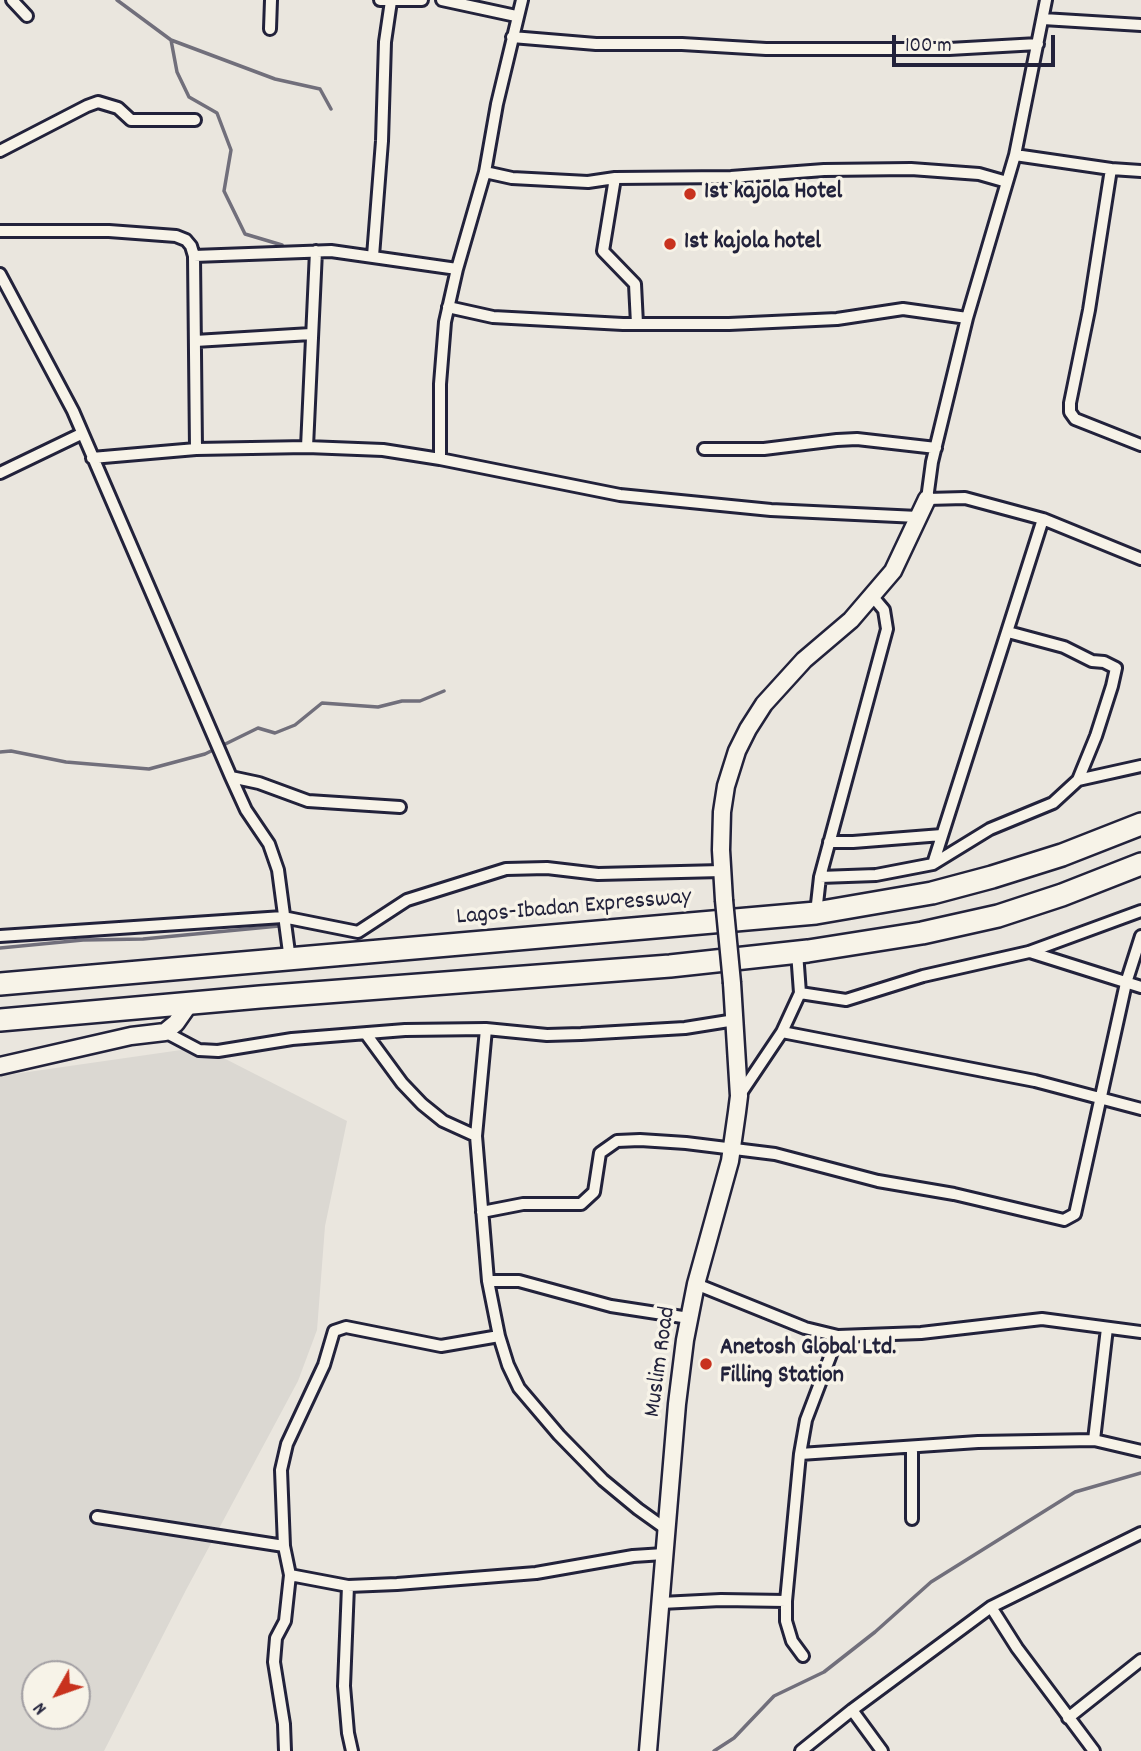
<!DOCTYPE html>
<style>
body{margin:0}
#map{position:relative;width:1141px;height:1751px;overflow:hidden;background:#eae6de;font-family:Dekko,sans-serif}
canvas{display:block}
.north{position:absolute;left:21px;top:1660px;width:70px;height:70px;box-sizing:border-box;background:#f7f3e8;border:2px solid #a29fa3;border-radius:50%;rotate:230deg;font-size:19px;font-weight:700;line-height:28px;text-align:center;color:#22223b}
.north::after{content:'';display:block;margin:auto;width:24px;height:32px;background:#c8321e;clip-path:polygon(50% 0,100% 100%,50% 72%,0 100%)}
.scale{position:absolute;left:892px;top:35px;width:163px;height:32px;box-sizing:border-box;border:4px solid #22223b;border-top:0;padding-left:9px;font-size:21px;line-height:24px;white-space:nowrap;color:#22223b;-webkit-text-stroke:5px #f7f3e8;paint-order:stroke}
</style>
<div id="map">
<canvas width="1141" height="1751"></canvas>
<div class="north">N</div>
<div class="scale">100 m</div>
</div>
<script>
const g = document.querySelector('canvas').getContext('2d');
g.lineJoin = 'round';
function fill(path, color) {
  g.fillStyle = color;
  g.fill(path, 'evenodd');
}
function toPath(rows) {
  const path = new Path2D();
  for (const r of rows) {
    path.moveTo(r[0], r[1]);
    for (let i = 2; i < r.length; i += 2) path.lineTo(r[i], r[i + 1]);
  }
  return path;
}
function stroke(path, color, width, dash) {
  g.strokeStyle = color;
  g.lineWidth = width;
  g.lineCap = dash ? 'butt' : 'round';
  g.setLineDash(dash || []);
  g.stroke(path);
}
function drawText(font, color, halo, rows, align = 'center') {
  g.font = font + ' Dekko,sans-serif';
  g.lineWidth = 7;
  g.setLineDash([]);
  g.textBaseline = 'middle';
  g.strokeStyle = halo;
  g.fillStyle = color;
  for (const [text, x, y, turn = 0] of rows) {
    g.save();
    g.translate(x, y);
    g.rotate((+turn || 0) * Math.PI / 180);
    g.textAlign = isNaN(turn) ? turn : align;
    if (halo) g.strokeText(text, 0, 0);
    g.fillText(text, 0, 0);
    g.restore();
  }
}
fill(toPath([
 [202,1047,347,1121,325,1226,317,1330,298,1381,186,1590,104,1751,0,1751,0,1076],
 [35,1674,77,1674,77,1716,35,1716]
]), '#dbd8d2');
stroke(toPath([
 [117,0,171,40,275,79,320,89,331,109],
 [171,40,177,72,189,97,217,113,231,150,224,191,245,234,282,245],
 [0,752,11,751,66,762,149,769,205,754,258,728,275,733,295,725,322,703,378,707,402,701,420,701,444,691],
 [0,948,83,940,143,939,279,926],
 [714,1751,734,1738,774,1696,824,1672,875,1632,931,1582,1075,1492,1141,1473]
]), '#716f7b', 3.5);
const street = toPath([
 [12,0,27,16],
 [380,0,422,0],
 [442,0,516,16],
 [1046,0,1015,155,967,318,932,462,927,499,965,498,1043,519,1141,559],
 [1043,19,1141,25],
 [270,29,271,0],
 [512,37,596,44,682,44,766,49,949,49,1038,44],
 [0,151,87,106,98,102,118,108,131,120,195,120],
 [1015,155,1111,169,1141,171],
 [1111,169,1089,310,1070,403,1070,412,1075,419,1141,445],
 [485,172,512,178,588,182,615,178,731,177,824,170,911,169,979,174,1007,182],
 [615,178,603,251,635,284,637,324],
 [0,231,109,231,176,236,186,240,191,246,194,256,331,251,457,269],
 [194,256,196,449],
 [373,256,382,141,385,42,391,1],
 [0,274,73,411,231,777,246,810,269,844,278,870,290,960],
 [448,307,493,317,623,324,729,324,837,319,903,309,967,318],
 [195,341,311,334],
 [307,447,316,251],
 [704,449,764,449,837,440,857,439,936,448],
 [92,458,196,449,307,447,383,450,440,459,620,495,771,510,918,517],
 [440,459,440,384,445,322,457,269,485,172,497,104,522,0],
 [0,473,81,434],
 [1008,632,1064,647,1092,661,1104,662,1116,668,1112,686,1096,736,1078,780],
 [231,777,259,783,308,801,400,807],
 [829,842,853,842,942,835],
 [933,864,1043,519],
 [820,877,876,875,933,864,990,829,1053,803,1078,780,1141,766],
 [816,913,820,877,887,629,884,610,873,597],
 [0,936,283,917,358,932,407,900,506,869,547,868,598,874,722,871],
 [1030,952,1141,987],
 [800,993,846,1000,923,976,1029,952,1141,911],
 [486,1029,476,1136,488,1281,499,1336,508,1365,519,1388,559,1435,603,1480,638,1509,666,1529],
 [165,1032,199,1050,218,1051,292,1039,405,1030,486,1029,547,1035,581,1034,685,1028,735,1020],
 [782,1032,1035,1081,1141,1109],
 [366,1034,402,1083,422,1104,443,1121,476,1136],
 [739,1096,782,1032,800,993,797,952],
 [482,1212,523,1204,581,1204,594,1192,600,1153,617,1141,640,1140,686,1143,775,1154,878,1181,954,1194,1064,1220,1075,1214,1126,983,1141,936],
 [488,1281,519,1281,611,1306,689,1318],
 [696,1284,805,1328,838,1336,921,1333,1042,1319,1141,1332],
 [1107,1328,1094,1440,1141,1451],
 [912,1448,912,1519],
 [800,1454,978,1442,1094,1440],
 [97,1517,284,1546],
 [290,1575,348,1586,397,1584,536,1573,633,1556,664,1554],
 [348,1586,344,1686,348,1733,352,1751],
 [661,1603,721,1600,786,1601],
 [991,1607,1017,1648,1094,1751],
 [803,1656,792,1641,786,1621,786,1601,800,1454,806,1420,838,1336],
 [852,1710,882,1751],
 [1068,1718,1141,1660],
 [285,1751,284,1724,274,1662,276,1638,285,1621,290,1575,284,1546,281,1470,287,1444,324,1365,334,1331,346,1327,441,1346,499,1336],
 [801,1751,852,1710,991,1607,1141,1533]
]);
const secondary = toPath([
 [724,900,721,850,722,812,726,786,737,751,748,729,764,704,804,660,851,620,893,571,927,499],
 [0,1066,131,1036,165,1032,176,1023,190,1003],
 [648,1751,677,1404,685,1340,696,1284,730,1161,737,1112,739,1096,732,983]
]);
const highway = toPath([
 [0,984,816,913,932,893,992,877,1062,855,1141,824],
 [0,1020,260,997,670,966,808,951,922,933,998,916,1062,895,1141,864]
]);
stroke(street, '#22223b', 16);
stroke(secondary, '#22223b', 21);
stroke(highway, '#22223b', 26);
stroke(street, '#f7f3e8', 10);
stroke(secondary, '#f7f3e8', 16);
stroke(highway, '#f7f3e8', 21);
const secondaryBridge = toPath([
 [724,900,732,983]
]);
stroke(secondaryBridge, '#22223b', 21, []);
stroke(secondaryBridge, '#f7f3e8', 16);
for (const [x, y, r, color] of [
 [690,194,7,"#c8321e"],
 [670,244,7,"#c8321e"],
 [706,1364,7,"#c8321e"]
]) {
  const dot = new Path2D();
  dot.arc(x, y, r, 0, 2 * Math.PI);
  g.fillStyle = color;
  g.fill(dot);
  stroke(dot, '#f7f3e8', 2.5);
}
drawText('bold 24px', '#22223b', '#f7f3e8', [
 ["1st kajola Hotel",704,194],
 ["1st kajola hotel",684,244],
 ["Anetosh Global Ltd.",720,1350],
 ["Filling Station",720,1378]
], 'left');
drawText('24px', '#22223b', '#f7f3e8', [
 ["Lagos-Ibadan Expressway",574,909,-5],
 ["Muslim Road",662,1362,-82]
]);
</script>
